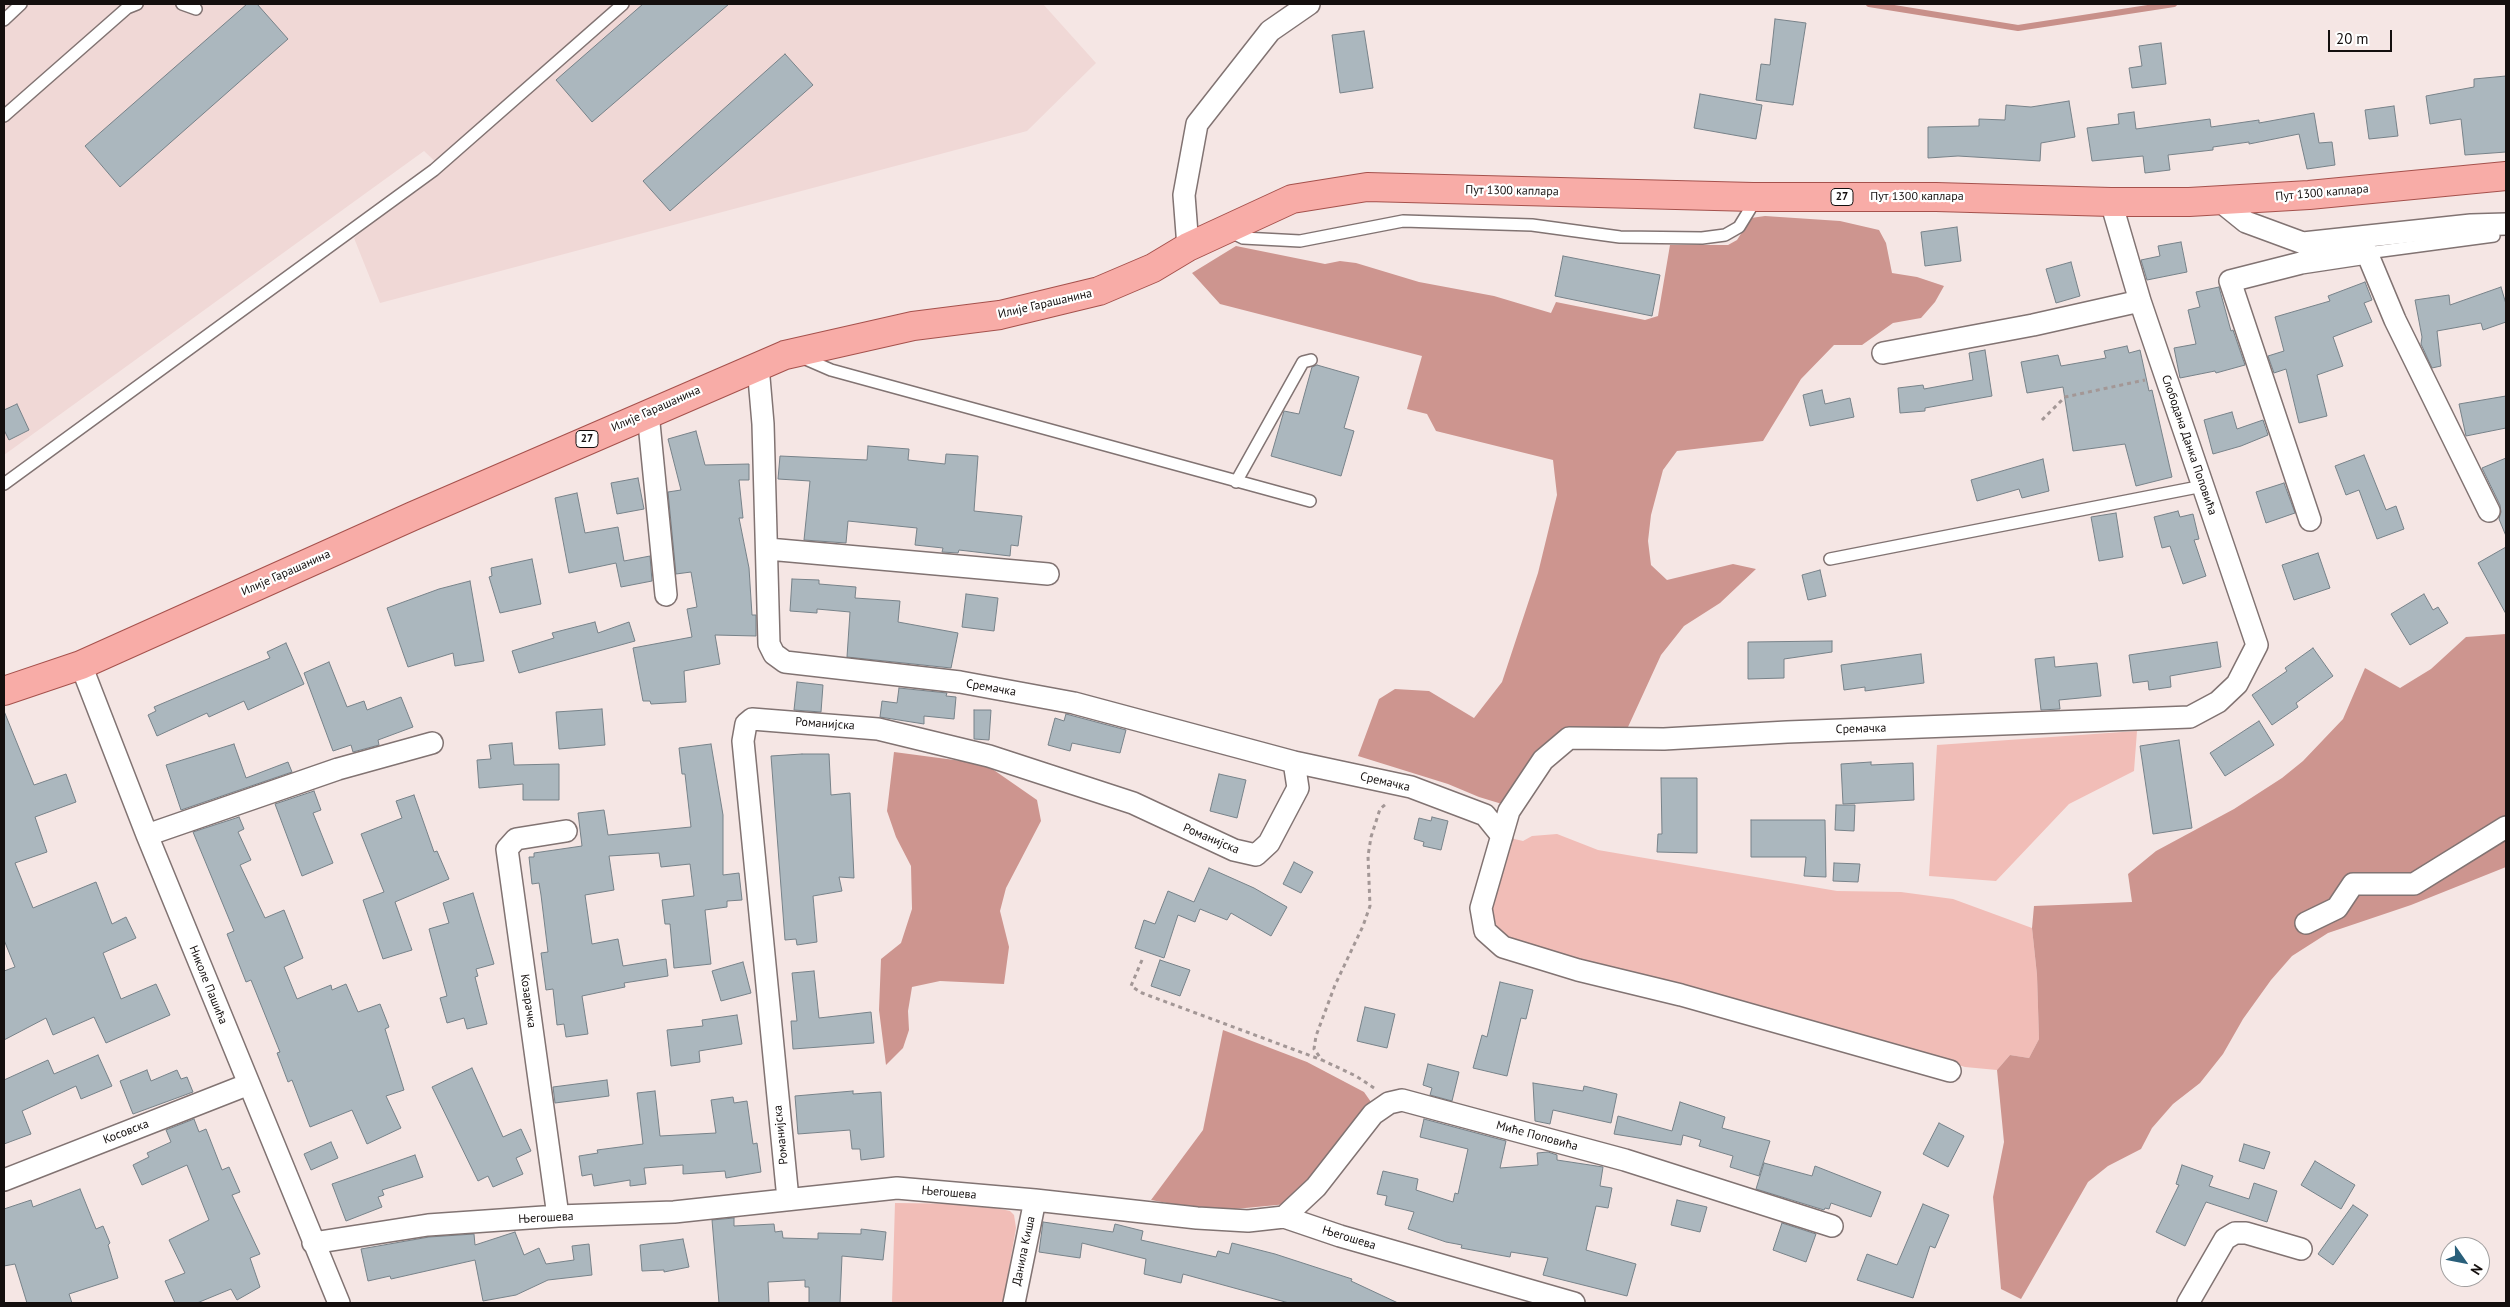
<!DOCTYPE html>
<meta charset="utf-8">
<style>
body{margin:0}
#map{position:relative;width:2510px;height:1307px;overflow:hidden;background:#f5e6e4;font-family:"PT Sans",sans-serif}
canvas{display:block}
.frame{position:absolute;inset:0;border:5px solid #140f0e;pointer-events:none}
.north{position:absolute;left:2440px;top:1237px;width:50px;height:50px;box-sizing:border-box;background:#fff;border:1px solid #a19f9f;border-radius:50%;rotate:123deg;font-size:14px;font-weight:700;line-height:20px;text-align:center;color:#140f0e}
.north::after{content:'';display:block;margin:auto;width:18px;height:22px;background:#295f7a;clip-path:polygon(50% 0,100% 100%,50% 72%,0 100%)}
.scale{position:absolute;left:2328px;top:30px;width:64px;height:22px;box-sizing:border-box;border:2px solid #140f0e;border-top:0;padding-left:6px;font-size:15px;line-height:18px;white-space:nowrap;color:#140f0e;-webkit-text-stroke:4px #fff;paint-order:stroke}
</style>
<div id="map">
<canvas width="2510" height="1307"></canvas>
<div class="frame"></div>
<div class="north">N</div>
<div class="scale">20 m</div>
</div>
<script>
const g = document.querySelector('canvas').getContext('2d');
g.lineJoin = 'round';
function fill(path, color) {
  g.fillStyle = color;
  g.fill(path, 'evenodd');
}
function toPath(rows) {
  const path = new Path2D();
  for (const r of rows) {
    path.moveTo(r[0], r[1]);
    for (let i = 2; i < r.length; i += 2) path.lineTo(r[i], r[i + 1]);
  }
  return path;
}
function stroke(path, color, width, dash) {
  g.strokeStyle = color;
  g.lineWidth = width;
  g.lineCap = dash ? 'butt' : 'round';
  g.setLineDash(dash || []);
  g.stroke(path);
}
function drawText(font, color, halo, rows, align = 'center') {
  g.font = font + ' "PT Sans",sans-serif';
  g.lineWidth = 4.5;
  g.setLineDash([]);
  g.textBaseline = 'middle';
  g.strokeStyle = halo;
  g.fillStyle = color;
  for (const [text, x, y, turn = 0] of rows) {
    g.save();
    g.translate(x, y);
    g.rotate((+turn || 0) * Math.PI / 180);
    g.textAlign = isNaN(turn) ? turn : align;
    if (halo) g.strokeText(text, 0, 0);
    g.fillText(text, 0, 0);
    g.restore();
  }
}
fill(toPath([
 [4,4,1043,4,1096,63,1027,131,380,303,354,238,441,167,424,151,4,455]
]), '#f0d8d6');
fill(toPath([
 [2137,731,2134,771,2069,804,1996,881,1929,876,1937,745],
 [1557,834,1598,850,1837,891,1901,892,1953,899,2032,928,2037,975,2039,1039,2029,1058,2010,1055,1997,1070,1965,1067,1912,1051,1515,947,1493,925,1491,894,1510,838,1523,841,1532,836],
 [895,1203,976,1204,1010,1211,1014,1215,1016,1228,1003,1303,892,1303]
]), '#f1bdb7');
fill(toPath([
 [1765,216,1840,221,1879,230,1886,243,1892,273,1917,277,1944,286,1935,302,1921,318,1893,323,1862,345,1834,345,1801,379,1763,441,1677,451,1663,470,1651,515,1648,541,1651,565,1667,580,1733,564,1756,569,1720,603,1684,626,1661,655,1628,727,1617,731,1586,728,1502,804,1479,797,1448,784,1358,756,1379,699,1395,689,1429,691,1474,718,1502,682,1538,573,1557,495,1553,460,1436,431,1427,414,1407,409,1422,356,1220,304,1192,273,1236,246,1325,264,1340,261,1356,263,1419,282,1494,296,1551,313,1556,302,1645,320,1658,316,1670,245,1728,245,1737,240,1751,218],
 [2506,634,2506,867,2411,905,2328,933,2292,956,2271,980,2243,1019,2223,1054,2200,1083,2173,1104,2152,1128,2141,1149,2108,1166,2088,1182,2021,1299,2001,1289,1993,1197,2004,1142,1997,1070,2010,1055,2029,1058,2039,1039,2037,975,2032,928,2034,906,2132,902,2128,874,2156,851,2234,809,2282,778,2303,761,2343,719,2365,668,2400,688,2431,669,2466,637],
 [894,752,962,761,988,766,1037,800,1041,821,1006,888,1000,911,1009,947,1004,984,940,981,912,987,908,1011,909,1030,903,1048,886,1065,879,1010,881,959,901,943,912,909,911,866,896,837,887,811],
 [1223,1030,1307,1062,1364,1092,1371,1102,1354,1129,1287,1204,1235,1209,1188,1207,1151,1200,1203,1130]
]), '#cd958f');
stroke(toPath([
 [1869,4,2018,28,2174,4]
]), '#c8908a', 6);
const building = toPath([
 [247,4,257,4,288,39,120,187,85,146,247,4],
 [643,4,729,4,592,122,556,80,643,4],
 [1775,19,1806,23,1793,105,1756,100,1761,64,1770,65,1775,19],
 [1364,31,1373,88,1340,93,1332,35,1364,31],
 [2161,43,2166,84,2132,88,2129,68,2142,66,2139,46,2161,43],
 [785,54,813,85,670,211,643,181,785,54],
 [2506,76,2506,152,2465,155,2461,119,2430,124,2426,96,2474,87,2474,79,2506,76],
 [1700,94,1762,105,1756,139,1694,128,1700,94],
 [2069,101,2075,137,2041,143,2040,161,1958,156,1928,158,1928,127,1979,126,1979,119,2005,120,2006,105,2031,107,2069,101],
 [2394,106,2398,136,2369,139,2365,110,2394,106],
 [2134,112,2136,129,2210,119,2211,127,2259,120,2259,123,2314,113,2319,143,2332,142,2335,165,2307,169,2299,134,2249,144,2249,142,2213,147,2213,150,2168,155,2170,170,2145,173,2143,156,2092,161,2087,128,2119,124,2118,114,2134,112],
 [1957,227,1961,261,1925,266,1921,232,1957,227],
 [2181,242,2187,272,2147,280,2141,260,2160,256,2158,246,2181,242],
 [1563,256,1660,275,1652,316,1555,296,1563,256],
 [2071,262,2080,296,2056,303,2046,269,2071,262],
 [2365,282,2372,300,2364,303,2372,322,2333,337,2343,366,2317,375,2327,416,2299,423,2286,369,2274,373,2268,356,2284,351,2275,317,2330,301,2328,296,2365,282],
 [2219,287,2231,331,2233,330,2245,365,2216,373,2215,371,2180,378,2174,348,2196,344,2188,310,2200,307,2196,292,2219,287],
 [2501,287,2506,304,2506,322,2483,330,2481,323,2437,331,2441,366,2432,368,2421,344,2422,337,2415,300,2449,295,2450,305,2501,287],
 [2127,346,2129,353,2140,350,2149,391,2152,390,2172,477,2136,486,2125,444,2073,451,2063,387,2027,393,2021,362,2058,355,2061,366,2106,358,2104,351,2127,346],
 [1985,350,1992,396,1925,408,1925,411,1900,413,1898,388,1923,385,1924,389,1973,380,1969,353,1985,350],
 [1317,365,1359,377,1344,428,1354,431,1341,476,1271,456,1284,411,1299,414,1312,367,1317,365],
 [1822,390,1825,404,1850,398,1854,417,1810,426,1803,395,1822,390],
 [2506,396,2506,428,2466,436,2459,404,2506,396],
 [17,404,29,430,9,440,4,430,4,410,17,404],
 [2232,412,2237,429,2263,420,2268,435,2241,446,2213,454,2204,420,2232,412],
 [696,431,705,465,749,464,749,480,739,480,743,518,739,518,749,568,752,615,756,615,756,636,715,635,720,664,684,671,686,702,651,704,650,701,643,701,633,648,692,637,687,609,697,607,691,572,676,574,668,492,681,490,668,439,696,431],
 [868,446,909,449,908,460,945,464,946,454,978,456,974,511,1022,516,1018,546,1011,545,1010,556,959,550,958,553,942,552,943,548,915,545,917,528,848,521,846,543,804,540,810,481,778,479,780,456,867,460,868,446],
 [2364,455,2386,510,2396,506,2404,529,2377,539,2359,490,2346,495,2335,466,2364,455],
 [2506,458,2506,536,2499,519,2501,512,2500,505,2482,468,2506,458],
 [2043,459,2049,491,2022,498,2019,489,1977,501,1971,480,2043,459],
 [638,478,644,509,617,514,611,483,638,478],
 [2284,483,2295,513,2266,523,2256,492,2284,483],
 [577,493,585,533,618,527,624,561,650,556,652,581,621,587,616,563,569,573,555,498,577,493],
 [2178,511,2180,517,2193,514,2199,539,2194,540,2206,576,2183,584,2170,546,2162,548,2154,517,2178,511],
 [2116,513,2123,557,2099,561,2091,517,2116,513],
 [2506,547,2506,614,2478,563,2506,547],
 [2318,553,2330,588,2294,600,2282,565,2318,553],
 [532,559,541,604,500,613,489,577,492,576,491,568,532,559],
 [1820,570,1826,596,1808,600,1802,575,1820,570],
 [792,579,819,580,819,584,856,587,855,598,900,601,898,622,958,633,951,668,847,657,850,612,817,609,817,613,790,611,792,579],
 [470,581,484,661,455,666,453,653,408,667,387,608,439,589,470,581],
 [966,594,998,598,994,631,962,627,966,594],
 [2424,594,2433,610,2438,607,2448,623,2410,645,2391,614,2424,594],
 [595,622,598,633,629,622,635,641,519,673,512,651,554,638,552,633,595,622],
 [1832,641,1832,652,1784,659,1784,678,1748,679,1748,642,1832,641],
 [2217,642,2221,667,2170,676,2171,687,2149,690,2148,681,2133,683,2129,655,2217,642],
 [286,643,304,684,248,710,244,701,209,717,207,713,157,736,148,715,156,711,154,707,270,658,267,652,286,643],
 [2313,648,2333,676,2296,703,2298,707,2272,725,2252,695,2287,671,2285,668,2313,648],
 [1921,654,1924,683,1865,691,1865,687,1844,690,1841,665,1921,654],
 [2054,657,2055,667,2097,663,2101,696,2059,700,2060,709,2041,710,2035,659,2054,657],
 [329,662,347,707,364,701,367,710,401,697,413,727,378,740,379,745,353,752,351,745,333,751,304,673,329,662],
 [797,682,823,685,821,712,794,710,797,682],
 [899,688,947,693,946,696,956,697,954,719,924,716,924,724,880,717,882,701,897,703,899,688],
 [602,709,605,745,559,749,556,712,602,709],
 [974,710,991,710,989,740,974,739,974,710],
 [4,711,34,785,66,774,76,802,35,817,47,852,15,863,33,908,96,882,112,924,126,917,136,938,103,953,121,999,156,984,170,1015,106,1043,94,1017,53,1035,46,1018,4,1040,4,971,15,967,4,940,4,711],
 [1066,714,1126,730,1120,753,1072,743,1070,751,1048,745,1055,718,1064,721,1066,714],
 [2259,721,2274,745,2225,776,2210,753,2259,721],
 [2179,740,2192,828,2153,834,2140,746,2179,740],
 [512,743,514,765,559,764,559,800,523,800,523,784,479,788,477,760,491,759,489,745,512,743],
 [234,744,246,778,288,762,292,772,181,810,166,765,234,744],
 [711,744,723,815,723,875,739,873,742,900,727,901,727,907,705,910,711,964,674,968,670,924,665,924,662,900,694,896,690,864,661,867,659,853,609,856,614,890,585,895,592,944,618,939,623,966,666,959,668,976,624,983,625,987,582,996,588,1034,566,1037,564,1024,557,1025,553,989,546,990,541,953,548,952,541,895,539,883,532,884,529,857,534,857,534,853,582,846,578,813,604,810,608,835,691,827,685,774,682,774,679,748,711,744],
 [802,754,829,754,831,795,850,793,854,878,839,877,842,891,813,896,817,942,797,945,796,939,785,940,771,756,802,754],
 [1871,762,1871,765,1913,763,1914,800,1843,804,1841,764,1871,762],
 [1219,774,1246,780,1237,818,1210,811,1219,774],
 [1661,778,1697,778,1697,853,1657,852,1658,834,1662,834,1661,778],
 [314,791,321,810,313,813,333,863,302,876,275,804,314,791],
 [414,795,434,852,437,851,449,879,395,902,412,950,383,959,363,900,384,892,361,834,402,818,396,801,414,795],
 [1836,805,1855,805,1854,831,1835,830,1836,805],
 [239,817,244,829,238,832,251,860,240,865,265,918,284,910,303,958,284,967,297,999,331,985,332,990,346,984,358,1012,380,1004,389,1027,385,1029,404,1090,386,1096,401,1128,367,1144,352,1110,310,1127,292,1080,288,1082,277,1053,280,1052,251,980,246,982,227,934,234,931,193,832,239,817],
 [1432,817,1448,821,1441,850,1423,846,1424,842,1414,839,1419,818,1431,821,1432,817],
 [1751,820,1825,820,1826,877,1804,876,1806,857,1751,857,1751,820],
 [1294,862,1313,872,1301,893,1283,884,1294,862],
 [1834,863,1860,864,1858,882,1833,881,1834,863],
 [1209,868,1254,888,1287,907,1271,936,1231,913,1227,920,1200,909,1195,922,1178,915,1164,958,1135,948,1144,920,1155,924,1168,891,1194,902,1209,868],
 [473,893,494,964,476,969,478,976,475,977,487,1024,467,1029,464,1018,447,1023,440,998,447,996,429,929,449,923,443,903,473,893],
 [1160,960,1190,970,1180,996,1151,986,1160,960],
 [743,962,751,993,721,1001,712,971,743,962],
 [814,971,819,1018,871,1012,874,1043,793,1049,791,1021,797,1021,792,973,814,971],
 [1500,982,1533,990,1526,1019,1521,1018,1507,1076,1473,1068,1482,1035,1487,1037,1500,982],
 [1365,1007,1395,1014,1387,1048,1357,1041,1365,1007],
 [737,1015,742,1044,699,1051,700,1062,671,1066,667,1030,703,1026,702,1020,737,1015],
 [98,1055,112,1086,81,1099,76,1086,22,1111,31,1134,4,1144,4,1080,48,1060,54,1074,98,1055],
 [1428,1064,1459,1072,1452,1101,1430,1095,1432,1088,1423,1085,1428,1064],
 [472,1068,503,1137,521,1129,531,1151,516,1158,523,1174,493,1187,488,1176,478,1181,432,1087,472,1068],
 [147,1070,151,1081,177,1070,181,1079,187,1077,193,1092,133,1114,120,1081,147,1070],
 [607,1080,609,1096,555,1103,553,1087,607,1080],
 [1533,1083,1583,1091,1584,1086,1617,1094,1611,1123,1553,1110,1550,1124,1535,1121,1533,1083],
 [655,1091,660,1136,716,1133,711,1100,733,1097,734,1103,747,1101,753,1144,757,1143,761,1172,726,1178,725,1171,683,1174,683,1165,644,1168,646,1184,630,1186,630,1180,594,1186,592,1174,582,1176,579,1156,598,1153,597,1150,643,1144,637,1093,655,1091],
 [853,1091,853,1094,881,1092,884,1157,861,1160,860,1149,852,1149,850,1130,798,1134,795,1096,853,1091],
 [1680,1102,1725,1117,1722,1128,1770,1141,1759,1176,1730,1167,1733,1156,1699,1146,1701,1140,1683,1135,1681,1145,1614,1134,1618,1116,1672,1131,1680,1102],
 [194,1119,199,1132,206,1129,222,1170,229,1167,240,1192,232,1195,260,1254,250,1258,260,1287,237,1300,231,1289,197,1303,175,1303,165,1281,185,1273,169,1240,209,1220,187,1165,142,1185,133,1165,149,1157,147,1153,171,1142,166,1130,194,1119],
 [1424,1119,1506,1141,1500,1168,1538,1165,1537,1153,1548,1152,1557,1155,1557,1160,1603,1167,1600,1186,1612,1188,1608,1208,1596,1206,1586,1250,1636,1264,1627,1296,1543,1275,1548,1258,1511,1252,1510,1257,1461,1248,1462,1245,1446,1242,1408,1229,1414,1212,1385,1205,1387,1196,1377,1194,1383,1171,1418,1179,1416,1190,1453,1202,1455,1193,1458,1194,1468,1149,1420,1137,1424,1119],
 [1939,1123,1964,1136,1948,1167,1923,1154,1939,1123],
 [331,1142,338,1158,311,1170,304,1154,331,1142],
 [2244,1144,2270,1152,2264,1169,2239,1161,2244,1144],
 [415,1155,423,1177,382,1190,384,1195,378,1197,382,1207,346,1221,332,1184,415,1155],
 [2315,1161,2355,1185,2341,1209,2301,1185,2315,1161],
 [1764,1163,1812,1176,1815,1166,1881,1192,1871,1217,1831,1203,1829,1209,1825,1208,1824,1210,1756,1189,1764,1163],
 [2182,1165,2213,1176,2209,1186,2249,1199,2254,1183,2277,1191,2267,1222,2206,1202,2185,1246,2156,1232,2179,1185,2176,1184,2182,1165],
 [80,1189,96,1229,103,1226,110,1243,108,1245,118,1278,69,1294,72,1303,27,1303,15,1264,4,1266,4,1209,31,1200,33,1207,80,1189],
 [1677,1200,1707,1207,1700,1232,1671,1225,1677,1200],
 [1923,1204,1949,1215,1935,1248,1930,1246,1913,1298,1857,1280,1867,1254,1897,1265,1923,1204],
 [2353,1205,2368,1215,2333,1265,2318,1254,2353,1205],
 [734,1218,734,1226,774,1224,775,1232,782,1231,783,1238,818,1239,818,1233,861,1234,861,1229,886,1232,883,1260,842,1256,840,1303,809,1303,809,1287,805,1287,805,1280,768,1282,769,1303,719,1303,712,1220,734,1218],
 [1043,1222,1113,1232,1115,1224,1143,1231,1141,1240,1216,1257,1218,1251,1229,1254,1232,1243,1275,1254,1352,1279,1351,1281,1398,1303,1289,1303,1183,1274,1181,1283,1144,1274,1146,1259,1082,1243,1080,1258,1039,1252,1043,1222],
 [1782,1223,1816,1234,1806,1262,1773,1250,1782,1223],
 [515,1232,524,1255,539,1248,546,1264,574,1260,572,1246,589,1244,592,1275,548,1280,516,1295,483,1301,475,1260,391,1279,390,1276,368,1281,361,1249,429,1237,474,1234,475,1245,515,1232],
 [683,1239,689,1267,664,1272,664,1270,642,1271,640,1245,683,1239]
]);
fill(building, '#abb7be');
stroke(building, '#778289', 1);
const service = toPath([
 [182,4,196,9],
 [4,20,21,4],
 [4,116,127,8,137,4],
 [1229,231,1243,238,1300,241,1403,221,1532,225,1620,237,1702,238,1725,235,1739,227,1750,209,1753,198],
 [2367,253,2494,236],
 [801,357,831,370,1310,501],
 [1236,482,1303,362,1311,360],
 [4,484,434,170,623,4],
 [1830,559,2203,486]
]);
const minor = toPath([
 [2220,201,2246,222,2303,243,2471,225,2506,224],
 [1188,247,1184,195,1197,124,1270,31,1309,4],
 [1883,353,2033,325,2140,301],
 [758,366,763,424,769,644,774,654,785,662,960,682,1074,703,1294,762,1411,787,1485,815,1502,836],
 [648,413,666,595],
 [2310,520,2230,281,2301,263,2367,253,2395,320,2489,511],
 [768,549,1048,574],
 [81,665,147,835,339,1303],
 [147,835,338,769,432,743],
 [2306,923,2337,908,2353,884,2414,884,2506,827],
 [1950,1071,1681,995,1578,970,1503,947,1485,931,1481,908,1509,811,1543,760,1569,738,1664,739,1787,732,2190,717,2218,702,2237,684,2257,645,2140,301,2111,202],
 [4,1180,249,1084],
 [788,1199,743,741,746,724,752,719,878,729,989,756,1133,803,1234,850,1256,855,1269,843,1298,788,1294,762],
 [558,1216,507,849,516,839,566,831],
 [1284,1217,1316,1187,1373,1114,1389,1103,1402,1100,1625,1160,1832,1226],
 [313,1243,428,1225,558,1216,674,1212,897,1188,1035,1200,1197,1218,1248,1221,1284,1217,1340,1236,1574,1303],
 [1014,1303,1035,1200],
 [2188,1303,2225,1239,2235,1233,2246,1233,2301,1249]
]);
const primary = toPath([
 [4,691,81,665,413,516,785,355,913,326,1000,315,1099,291,1153,268,1188,247,1292,199,1367,187,1753,197,1936,197,2111,202,2189,202,2309,195,2506,176]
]);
stroke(service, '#817372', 14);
stroke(minor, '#817372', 24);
stroke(primary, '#a5514c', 30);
stroke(toPath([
 [2042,420,2065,397,2145,380],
 [1142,960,1131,986,1142,993,1322,1060],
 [1374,1088,1356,1076,1322,1060,1314,1049,1316,1036,1335,985,1363,926,1370,906,1368,856,1371,837,1380,809,1386,804]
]), '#a39796', 3, [4, 4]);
stroke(service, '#fff', 11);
stroke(minor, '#fff', 21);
stroke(primary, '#f8aca7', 28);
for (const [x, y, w] of [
 [1842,197,22],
 [587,439,22]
]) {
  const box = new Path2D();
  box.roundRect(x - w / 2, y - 8.5, w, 17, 4);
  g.fillStyle = '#fff';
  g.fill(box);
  stroke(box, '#140f0e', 1);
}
drawText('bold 11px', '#140f0e', null, [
 ["27",1842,197],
 ["27",587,439]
]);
drawText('12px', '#140f0e', '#fff', [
 ["Пут 1300 каплара",1512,191,1],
 ["Пут 1300 каплара",2322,193,-5],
 ["Пут 1300 каплара",1917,197],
 ["Илије Гарашанина",1045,304,-13],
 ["Илије Гарашанина",656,409,-24],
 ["Слободана Данка Поповића",2189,445,71],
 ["Илије Гарашанина",286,573,-24],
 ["Сремачка",991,688,10],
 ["Романијска",825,724,4],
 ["Сремачка",1861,729,-2],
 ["Сремачка",1385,782,13],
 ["Романијска",1211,839,23],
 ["Николе Пашића",208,985,68],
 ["Козарачка",528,1001,82],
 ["Косовска",126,1132,-21],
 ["Романијска",781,1135,-96],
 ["Миће Поповића",1537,1136,15],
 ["Његошева",949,1193,5],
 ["Његошева",546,1218,-3],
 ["Његошева",1349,1238,17],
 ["Данила Киша",1024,1251,-78]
]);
</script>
